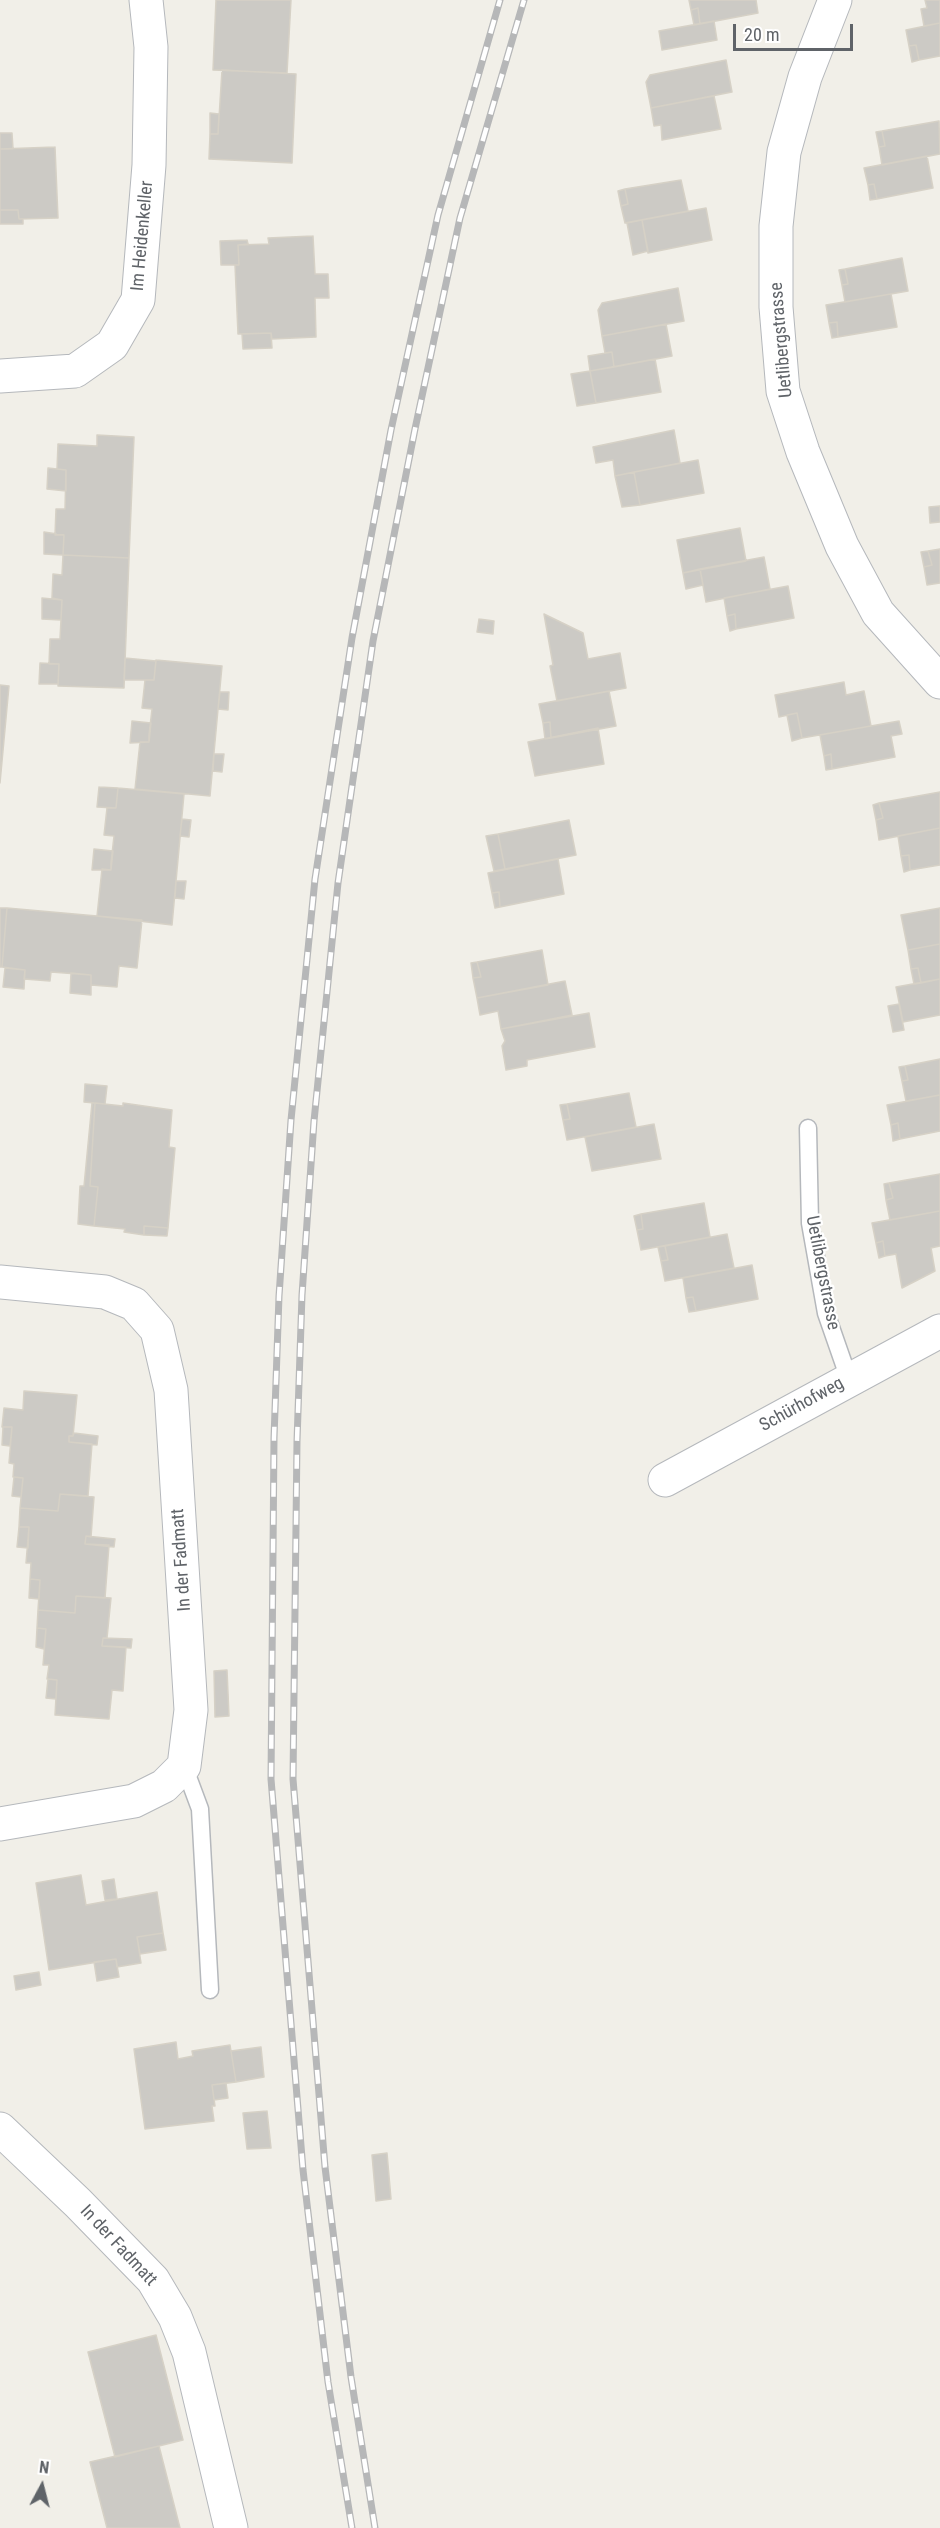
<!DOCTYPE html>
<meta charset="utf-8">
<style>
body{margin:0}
#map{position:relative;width:940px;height:2528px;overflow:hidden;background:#f1efe8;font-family:"Roboto Condensed",sans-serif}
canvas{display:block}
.north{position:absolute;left:12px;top:2456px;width:60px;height:60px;-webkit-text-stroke:4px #fff;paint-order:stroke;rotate:7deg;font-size:16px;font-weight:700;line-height:24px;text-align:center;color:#5f6368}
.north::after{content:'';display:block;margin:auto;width:21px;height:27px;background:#5f6368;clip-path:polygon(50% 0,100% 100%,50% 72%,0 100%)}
.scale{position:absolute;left:733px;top:24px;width:120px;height:27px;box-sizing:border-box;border:3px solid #5f6368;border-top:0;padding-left:8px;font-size:18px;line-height:21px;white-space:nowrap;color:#5f6368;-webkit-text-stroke:4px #fff;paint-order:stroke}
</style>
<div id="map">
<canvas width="940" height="2528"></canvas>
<div class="north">N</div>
<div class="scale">20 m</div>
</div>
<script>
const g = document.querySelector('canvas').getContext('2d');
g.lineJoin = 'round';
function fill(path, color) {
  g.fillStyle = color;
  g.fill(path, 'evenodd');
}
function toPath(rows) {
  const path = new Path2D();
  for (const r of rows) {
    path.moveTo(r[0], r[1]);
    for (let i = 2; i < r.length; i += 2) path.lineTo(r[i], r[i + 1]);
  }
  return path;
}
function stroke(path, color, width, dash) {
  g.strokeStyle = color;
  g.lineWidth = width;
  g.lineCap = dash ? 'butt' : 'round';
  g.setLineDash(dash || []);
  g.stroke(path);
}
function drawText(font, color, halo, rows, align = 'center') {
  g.font = font + ' "Roboto Condensed",sans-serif';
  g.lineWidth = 4.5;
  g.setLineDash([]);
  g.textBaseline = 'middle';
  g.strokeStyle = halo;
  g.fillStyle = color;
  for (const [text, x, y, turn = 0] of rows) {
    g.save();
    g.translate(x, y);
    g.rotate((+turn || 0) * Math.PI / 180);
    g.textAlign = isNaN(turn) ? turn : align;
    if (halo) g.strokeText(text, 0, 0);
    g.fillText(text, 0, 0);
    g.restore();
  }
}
const building = toPath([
 [216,0,291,0,287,73,213,70,216,0],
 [689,0,756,0,758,13,700,24,698,8,691,10,689,0],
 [925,0,940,0,940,23,924,26,921,9,927,8,925,0],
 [698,8,700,24,694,25,691,10,698,8],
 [714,21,717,40,662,50,659,31,714,21],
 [940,23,940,56,919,60,916,45,909,46,906,30,940,23],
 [916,45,919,60,912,62,909,46,916,45],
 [726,60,732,92,651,108,646,82,650,75,726,60],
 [222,70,296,74,292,163,209,159,210,134,218,134,222,70],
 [714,96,721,129,662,140,661,125,654,126,651,108,714,96],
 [210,113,219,114,218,134,210,134,210,113],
 [939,121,940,154,882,165,879,147,885,146,882,131,939,121],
 [882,131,885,146,879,147,876,132,882,131],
 [0,133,12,133,13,149,0,149,0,133],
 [55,147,58,218,19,219,18,210,0,210,0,149,55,147],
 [927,156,933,188,877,199,874,184,868,185,864,168,927,156],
 [681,180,688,211,625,223,621,206,628,204,625,189,681,180],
 [874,184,877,199,870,200,868,185,874,184],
 [625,189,628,204,621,206,618,191,625,189],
 [706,208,712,240,648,253,642,220,706,208],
 [0,210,18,210,19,219,23,219,23,224,0,224,0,210],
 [642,220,648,251,633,255,627,223,642,220],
 [313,236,315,274,328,274,329,298,315,298,316,337,272,339,271,333,238,334,235,265,239,265,238,245,269,244,268,238,313,236],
 [247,240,248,244,238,245,239,265,221,265,220,241,247,240],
 [902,258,908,291,845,302,842,285,848,284,845,269,902,258],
 [845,269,848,284,842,285,839,270,845,269],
 [678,288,684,321,602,336,598,310,602,303,678,288],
 [891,294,897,327,838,337,837,322,829,323,826,305,891,294],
 [837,322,838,337,832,338,829,323,837,322],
 [666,324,672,356,614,367,612,352,605,353,602,336,666,324],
 [271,333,272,348,243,349,242,334,271,333],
 [612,352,614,367,590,371,588,356,612,352],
 [655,359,661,392,596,403,590,371,655,359],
 [590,371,596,403,577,406,571,374,590,371],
 [674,430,680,463,615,476,613,460,596,463,593,447,674,430],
 [97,435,134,437,129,558,63,555,64,535,55,535,56,509,65,509,66,470,57,469,58,444,97,446,97,435],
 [698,460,704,493,640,505,634,472,698,460],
 [48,468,66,470,66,491,47,489,48,468],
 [634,472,640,505,622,507,615,476,634,472],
 [940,506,940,522,930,523,929,507,940,506],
 [740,528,746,561,683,573,677,540,740,528],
 [44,532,64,535,63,555,44,554,44,532],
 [940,549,940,583,927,585,924,567,932,565,928,551,940,549],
 [928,551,932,565,924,567,921,552,928,551],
 [63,555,129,558,124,688,58,686,59,664,49,664,50,639,60,639,62,600,52,598,53,574,62,575,63,555],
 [764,557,770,589,706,602,700,569,764,557],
 [700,569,703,585,686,589,683,573,700,569],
 [788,586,794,618,736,629,735,614,727,616,724,598,788,586],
 [42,598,62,600,61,620,42,619,42,598],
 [544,614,583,633,588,659,620,653,626,688,557,701,550,666,553,665,544,614],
 [735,614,736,629,730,631,727,616,735,614],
 [479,619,494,621,493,634,477,632,479,619],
 [125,658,156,661,154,680,124,680,125,658],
 [156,660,222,666,210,796,135,789,140,742,149,742,149,735,152,709,142,708,145,680,154,680,156,660],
 [40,663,59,664,58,684,39,684,40,663],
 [844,682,846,695,864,691,871,726,802,738,797,713,779,717,775,695,844,682],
 [0,685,9,686,0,783,0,685],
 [609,691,616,726,551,738,550,722,543,723,539,704,609,691],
 [220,692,229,692,228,710,218,709,220,692],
 [797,713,802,738,792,741,787,715,797,713],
 [132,721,151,723,149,742,130,743,132,721],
 [899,721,902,734,891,736,895,757,832,769,831,754,824,756,820,735,899,721],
 [550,722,551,738,545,739,543,723,550,722],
 [598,728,604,764,535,776,528,742,598,728],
 [214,754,224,754,222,772,213,771,214,754],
 [831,754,832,769,826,770,824,756,831,754],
 [99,787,118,788,116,808,97,807,99,787],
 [118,788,184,794,172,925,97,916,102,869,111,870,111,863,114,836,104,835,107,808,116,808,118,788],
 [940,792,940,828,879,840,876,820,883,818,879,803,940,792],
 [879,803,883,818,876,820,873,805,879,803],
 [182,819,191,820,189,837,180,836,182,819],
 [569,820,576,855,505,869,498,834,569,820],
 [940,828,940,865,910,870,909,855,901,856,898,836,940,828],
 [498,834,505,869,494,871,486,836,498,834],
 [94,849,113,851,111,870,92,870,94,849],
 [909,855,910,870,904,872,901,856,909,855],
 [558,859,564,894,500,907,499,892,492,893,488,873,558,859],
 [176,881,186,881,184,899,175,898,176,881],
 [499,892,500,907,495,908,492,893,499,892],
 [0,908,7,908,2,967,0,967,0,908],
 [7,908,142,920,137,968,119,966,117,987,91,985,91,975,51,972,50,981,24,979,25,970,2,967,7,908],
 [940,908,940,944,908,950,901,915,940,908],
 [940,944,940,979,921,983,918,968,911,969,908,950,940,944],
 [542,950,548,985,477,998,473,978,481,977,477,962,542,950],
 [477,962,481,977,473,978,471,963,477,962],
 [5,968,25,970,24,989,3,987,5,968],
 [918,968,921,983,914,984,911,969,918,968],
 [71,973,91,975,91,995,70,993,71,973],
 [940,979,940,1015,903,1022,896,987,940,979],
 [565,981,572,1015,501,1029,498,1011,480,1015,477,998,565,981],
 [899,1004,904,1030,893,1032,888,1006,899,1004],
 [589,1013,595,1047,527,1060,527,1066,506,1070,502,1046,505,1041,501,1029,589,1013],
 [940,1059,940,1095,906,1101,902,1081,908,1080,905,1066,940,1059],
 [905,1066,908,1080,902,1081,899,1067,905,1066],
 [85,1084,107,1086,105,1104,84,1102,85,1084],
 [629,1093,636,1127,567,1140,563,1120,570,1119,567,1104,629,1093],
 [940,1095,940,1131,900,1139,898,1123,891,1125,887,1105,940,1095],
 [92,1103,95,1103,90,1186,98,1187,94,1226,78,1224,80,1186,84,1186,92,1103],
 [95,1103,123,1106,123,1103,172,1110,169,1147,175,1148,168,1228,144,1226,144,1235,124,1232,125,1229,94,1226,98,1187,90,1186,95,1103],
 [567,1104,570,1119,563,1120,560,1105,567,1104],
 [898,1123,900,1139,893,1141,891,1125,898,1123],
 [654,1124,661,1159,592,1171,585,1137,654,1124],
 [940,1174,940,1211,890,1220,886,1200,893,1198,889,1183,940,1174],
 [889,1183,893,1198,886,1200,884,1184,889,1183],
 [704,1203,710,1237,641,1250,637,1230,643,1229,641,1214,704,1203],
 [940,1211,940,1246,931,1248,935,1271,902,1288,896,1254,885,1256,883,1241,876,1243,872,1223,940,1211],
 [641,1214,643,1229,637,1230,634,1216,641,1214],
 [144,1226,168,1228,167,1236,144,1235,144,1226],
 [727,1234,734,1268,665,1281,661,1261,668,1260,665,1246,727,1234],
 [883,1241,885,1256,879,1258,876,1243,883,1241],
 [665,1246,668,1260,661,1261,658,1247,665,1246],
 [752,1265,758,1299,696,1311,693,1297,686,1298,683,1278,752,1265],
 [693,1297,696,1311,689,1312,686,1298,693,1297],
 [24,1391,77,1395,73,1436,69,1436,69,1442,92,1444,88,1496,60,1494,58,1511,20,1508,23,1478,13,1477,14,1464,9,1463,12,1427,2,1427,4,1408,23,1410,24,1391],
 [3,1427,12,1427,10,1446,2,1445,3,1427],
 [74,1433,98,1436,97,1445,69,1442,69,1436,73,1436,74,1433],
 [14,1477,23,1478,21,1497,12,1496,14,1477],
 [60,1494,94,1497,91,1537,86,1536,85,1544,109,1545,105,1598,76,1596,75,1613,38,1610,40,1580,30,1579,31,1563,26,1563,29,1527,19,1527,20,1508,58,1511,60,1494],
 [19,1527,29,1527,28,1548,17,1547,19,1527],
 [86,1536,115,1539,114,1547,85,1544,86,1536],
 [30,1579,40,1580,39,1599,29,1598,30,1579],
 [76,1596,111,1598,107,1638,103,1638,102,1646,126,1647,123,1691,112,1690,109,1719,55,1715,57,1680,47,1679,49,1665,43,1665,46,1629,37,1628,38,1610,75,1613,76,1596],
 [37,1628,46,1629,44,1649,36,1647,37,1628],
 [103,1638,132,1639,131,1648,102,1646,103,1638],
 [227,1670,229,1716,215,1717,214,1671,227,1670],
 [48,1679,57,1680,56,1699,46,1698,48,1679],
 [81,1875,86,1905,157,1892,163,1933,137,1937,141,1963,117,1967,116,1959,49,1970,36,1883,81,1875],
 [114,1879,117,1899,105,1900,102,1881,114,1879],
 [163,1933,166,1950,140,1954,137,1937,163,1933],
 [116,1959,119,1977,97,1981,94,1962,116,1959],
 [39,1972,41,1985,16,1990,14,1976,39,1972],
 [176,2042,178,2059,193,2056,192,2051,230,2045,236,2082,212,2085,215,2106,212,2106,214,2121,145,2129,134,2049,176,2042],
 [261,2047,264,2077,236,2082,231,2051,261,2047],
 [226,2083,228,2098,214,2100,212,2085,226,2083],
 [267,2111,271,2148,247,2149,243,2113,267,2111],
 [387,2153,391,2199,376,2201,372,2155,387,2153],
 [156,2335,183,2440,115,2457,88,2352,156,2335],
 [159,2446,180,2528,107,2528,90,2462,159,2446]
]);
fill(building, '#cccac5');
stroke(building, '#d6d1c6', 1.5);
const lane = toPath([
 [808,1128,810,1223,826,1313,849,1379],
 [184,1766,200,1809,210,1990]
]);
const street = toPath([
 [835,0,805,77,784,152,776,226,776,307,783,391,803,452,842,546,878,613,940,682],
 [0,376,75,371,112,345,138,300,149,165,151,47,146,0],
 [0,1282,105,1292,134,1304,157,1330,171,1390,191,1710,184,1766,164,1786,134,1801,0,1824],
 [665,1480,940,1331],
 [0,2129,78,2203,153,2280,175,2317,189,2352,231,2528]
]);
stroke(lane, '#b5b8bc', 19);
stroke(street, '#b5b8bc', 35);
stroke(lane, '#fff', 16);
stroke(street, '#fff', 33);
const rail = toPath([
 [352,2528,328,2382,303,2170,271,1779,274,1438,279,1296,291,1120,315,879,352,638,391,430,438,215,500,0],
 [375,2528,351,2377,325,2167,293,1779,297,1441,302,1295,314,1121,338,883,373,641,415,429,460,218,524,0]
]);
stroke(rail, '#b6b7b8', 7);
stroke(rail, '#fff', 4.5, [14]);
drawText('18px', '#5f6368', '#fff', [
 ["Im Heidenkeller",143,236,-85],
 ["Uetlibergstrasse",782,340,-95],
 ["Uetlibergstrasse",822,1273,79],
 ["Schürhofweg",802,1405,-29],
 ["In der Fadmatt",182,1560,-94],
 ["In der Fadmatt",118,2246,47]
]);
</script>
